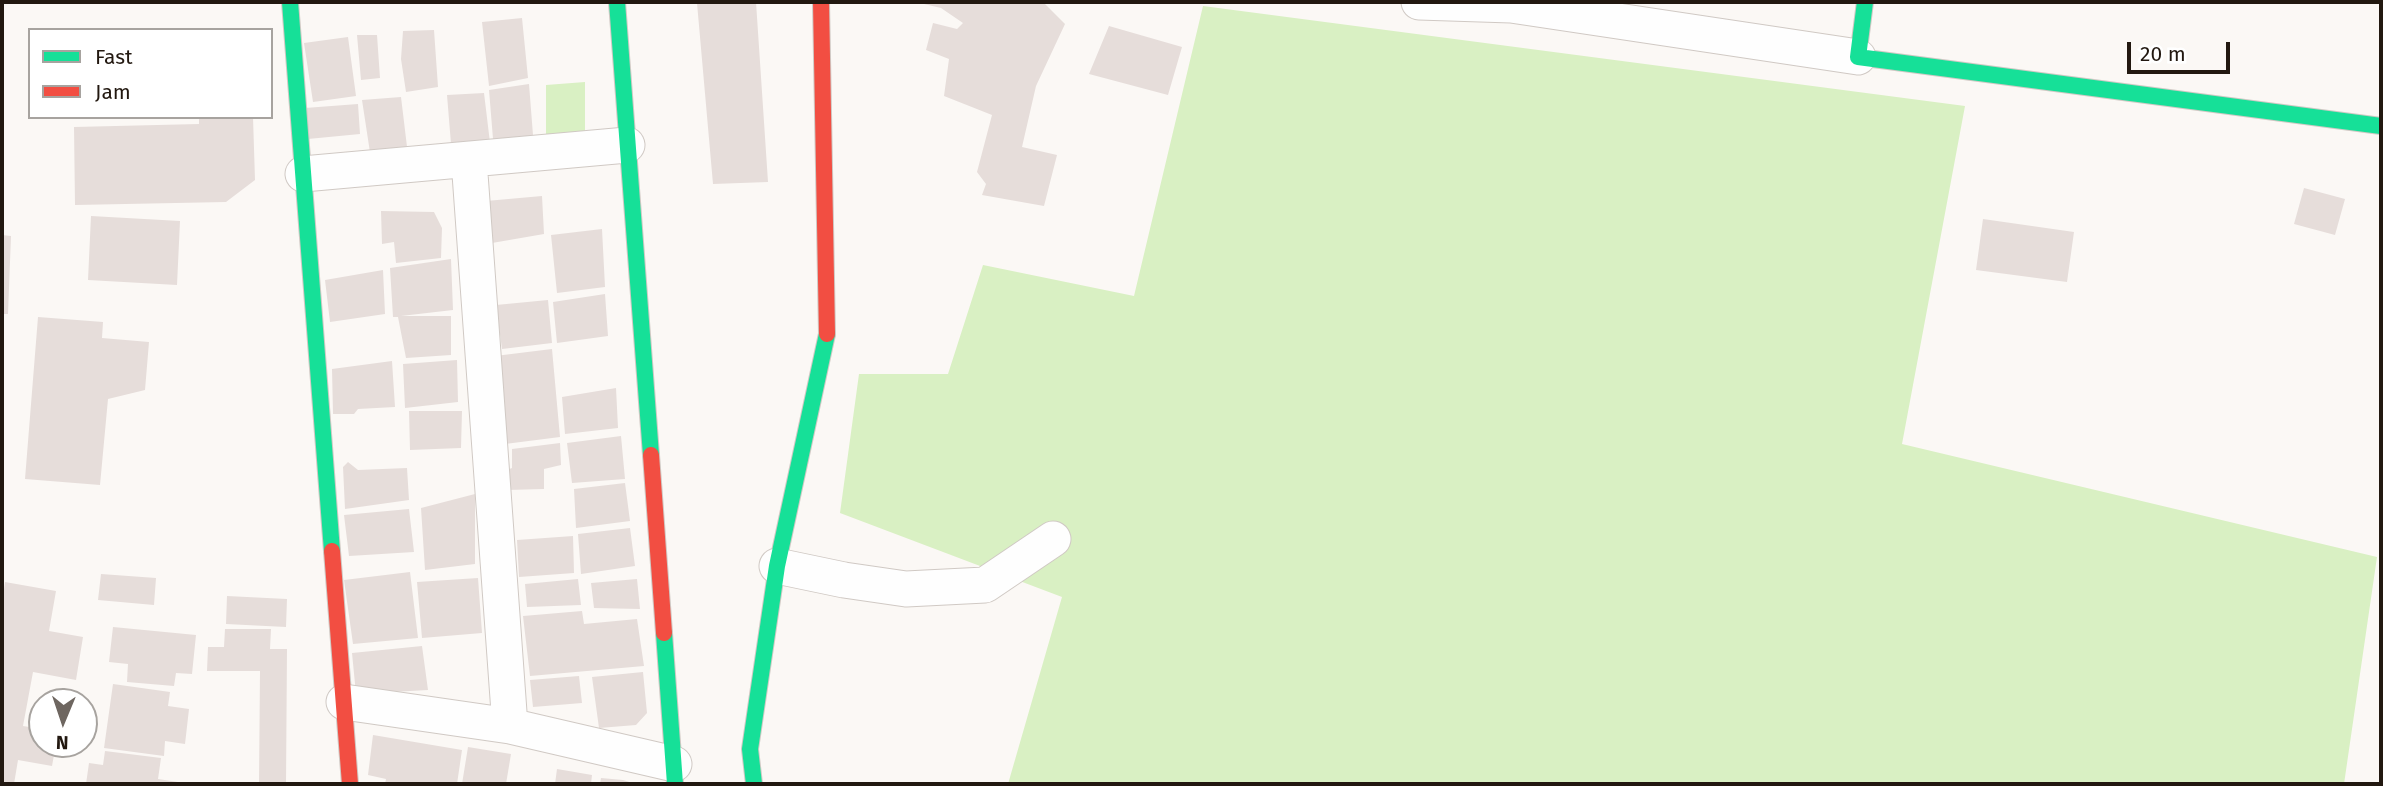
<!DOCTYPE html>
<style>
body{margin:0}
#map{position:relative;width:2383px;height:786px;overflow:hidden;background:#fbf8f5;font-family:"Fira Sans",sans-serif}
canvas{display:block}
.frame{position:absolute;inset:0;border:4px solid #221810;pointer-events:none}
.legend{position:absolute;left:28px;top:28px;width:245px;height:91px;box-sizing:border-box;background:#fff;border:2px solid #a7a39f;margin:0;padding:9px 12px;list-style:none;font-size:21px;color:#221810}
.legend li{display:flex;align-items:center;gap:14px;height:35px}
.legend b{width:35px;border:2px solid #a7a39f}
.north{position:absolute;left:28px;top:688px;width:70px;height:70px;box-sizing:border-box;background:#fff;border:2px solid #a7a39f;border-radius:50%;rotate:182deg;font-size:19px;font-weight:700;line-height:28px;text-align:center;color:#221810}
.north::after{content:'';display:block;margin:auto;width:24px;height:32px;background:#6e6660;clip-path:polygon(50% 0,100% 100%,50% 72%,0 100%)}
.scale{position:absolute;left:2127px;top:42px;width:103px;height:32px;box-sizing:border-box;border:4px solid #221810;border-top:0;padding-left:9px;font-size:21px;line-height:24px;white-space:nowrap;color:#221810;-webkit-text-stroke:5px #fff;paint-order:stroke}
</style>
<div id="map">
<canvas width="2383" height="786"></canvas>
<div class="frame"></div>
<ul class="legend">
<li><b style="height:9px;background:#16e098"></b>Fast</li>
<li><b style="height:9px;background:#f24e42"></b>Jam</li>
</ul>
<div class="north">N</div>
<div class="scale">20 m</div>
</div>
<script>
const g = document.querySelector('canvas').getContext('2d');
g.lineJoin = 'round';
function fill(path, color) {
  g.fillStyle = color;
  g.fill(path, 'evenodd');
}
function toPath(rows) {
  const path = new Path2D();
  for (const r of rows) {
    path.moveTo(r[0], r[1]);
    for (let i = 2; i < r.length; i += 2) path.lineTo(r[i], r[i + 1]);
  }
  return path;
}
function stroke(path, color, width, dash) {
  g.strokeStyle = color;
  g.lineWidth = width;
  g.lineCap = dash ? 'butt' : 'round';
  g.setLineDash(dash || []);
  g.stroke(path);
}
fill(toPath([
 [1203,6,1965,106,1902,444,2377,557,2344,784,1008,784,1062,597,840,513,859,374,948,374,983,265,1134,296],
 [585,82,585,137,546,138,546,85]
]), '#d9f0c3');
fill(toPath([
 [756,2,768,182,713,184,697,3],
 [925,2,1043,2,1065,24,1036,86,1022,147,1057,155,1044,206,982,195,986,184,977,172,992,115,944,96,949,59,926,50,933,23,957,29,963,23,941,8,924,4],
 [522,18,528,78,489,86,482,22],
 [1109,26,1182,47,1168,95,1089,74],
 [434,30,438,87,406,92,401,59,403,31],
 [357,35,377,35,380,78,361,80],
 [348,37,356,96,313,102,304,43],
 [529,84,534,148,494,151,489,90],
 [484,93,491,151,452,156,447,95],
 [401,97,408,155,371,159,362,100],
 [358,104,360,134,308,139,305,108],
 [199,117,253,117,255,180,226,202,75,205,74,127,199,124],
 [2304,188,2345,199,2335,235,2294,224],
 [542,196,544,234,492,243,486,201],
 [381,211,434,212,442,228,441,258,396,263,394,242,382,244],
 [91,216,180,221,177,285,88,280],
 [1983,219,2074,232,2067,282,1976,270],
 [602,229,605,287,557,293,551,235],
 [2,235,11,236,8,314,2,314],
 [451,259,453,310,401,316,451,316,451,355,406,358,398,317,393,317,390,268],
 [383,270,385,314,330,322,325,280],
 [605,294,608,336,557,343,553,302],
 [548,300,552,343,502,349,496,305],
 [38,317,103,322,102,338,149,342,145,390,108,399,100,485,25,479],
 [552,349,560,437,505,444,495,356],
 [457,360,458,402,405,408,403,364],
 [392,361,395,407,358,409,354,414,333,414,332,369],
 [616,388,618,428,565,434,562,397],
 [409,411,462,411,461,448,410,450],
 [621,436,625,479,572,483,567,443],
 [560,443,561,465,544,469,544,489,507,490,507,470,512,468,512,449],
 [348,462,358,470,407,468,409,500,345,509,343,467],
 [625,483,630,521,576,528,574,489],
 [475,494,475,564,425,570,421,508],
 [409,509,414,552,349,556,344,515],
 [630,528,635,566,581,574,578,534],
 [573,536,574,573,519,577,517,540],
 [410,572,418,638,353,644,344,580],
 [101,574,156,578,154,605,98,600],
 [478,578,482,633,422,638,417,582],
 [578,579,581,605,527,607,525,584],
 [637,579,640,609,594,608,591,583],
 [5,582,56,591,49,631,83,637,76,680,33,672,23,726,42,729,42,744,56,744,52,766,18,760,14,784,2,784,2,604],
 [227,596,287,599,286,627,226,624],
 [582,611,584,624,637,619,644,666,530,676,523,616],
 [113,627,196,635,192,674,176,673,174,686,127,682,128,664,109,662],
 [225,629,271,629,270,649,287,649,286,784,259,784,260,671,207,671,208,647,224,647],
 [422,646,428,690,356,694,352,653],
 [643,672,647,713,636,725,599,728,592,677],
 [579,676,582,703,533,707,530,680],
 [113,684,170,692,168,706,189,709,185,744,165,741,164,756,104,748],
 [373,735,462,750,457,784,385,784,386,779,368,775],
 [468,747,511,754,506,784,462,784],
 [105,751,161,758,158,779,178,782,178,784,86,784,89,763,103,765],
 [557,769,592,775,591,784,555,784],
 [601,778,623,780,636,784,600,784]
]), '#e6ddda');
const street = toPath([
 [1419,2,1511,5,1858,57],
 [303,174,627,145],
 [777,566,844,580,906,589,985,585,1053,539],
 [344,702,510,726,469,160],
 [510,726,674,764]
]);
const fast = toPath([
 [290,2,332,551],
 [617,2,651,455],
 [1865,2,1858,57,2381,126],
 [664,633,675,784],
 [754,784,750,749,777,566,827,334]
]);
const jam = toPath([
 [821,2,827,334],
 [651,455,664,633],
 [332,551,350,784]
]);
stroke(street, '#d0c9c4', 37);
stroke(fast, '#d0c9c4', 18);
stroke(jam, '#d0c9c4', 18);
stroke(street, '#fefefe', 35);
stroke(fast, '#16e098', 16);
stroke(jam, '#f24e42', 16);
</script>
